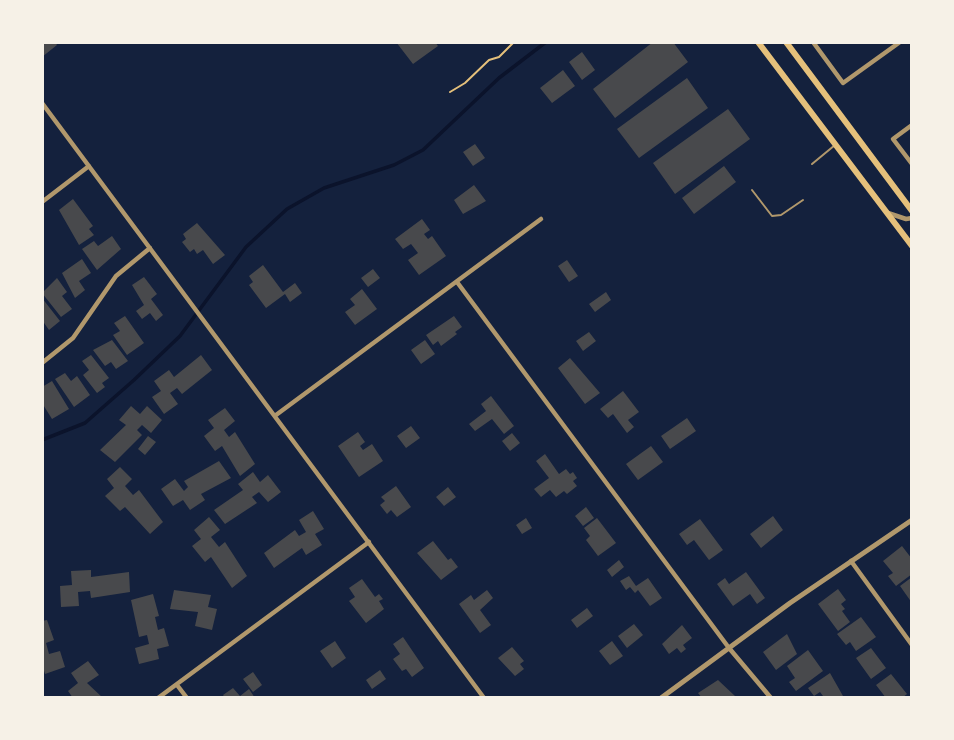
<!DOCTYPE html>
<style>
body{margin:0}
#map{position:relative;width:954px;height:740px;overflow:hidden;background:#14213d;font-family:Cabin,sans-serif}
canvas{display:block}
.frame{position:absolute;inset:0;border:44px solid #f6f1e7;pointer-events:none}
</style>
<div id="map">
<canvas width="954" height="740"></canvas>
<div class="frame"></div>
</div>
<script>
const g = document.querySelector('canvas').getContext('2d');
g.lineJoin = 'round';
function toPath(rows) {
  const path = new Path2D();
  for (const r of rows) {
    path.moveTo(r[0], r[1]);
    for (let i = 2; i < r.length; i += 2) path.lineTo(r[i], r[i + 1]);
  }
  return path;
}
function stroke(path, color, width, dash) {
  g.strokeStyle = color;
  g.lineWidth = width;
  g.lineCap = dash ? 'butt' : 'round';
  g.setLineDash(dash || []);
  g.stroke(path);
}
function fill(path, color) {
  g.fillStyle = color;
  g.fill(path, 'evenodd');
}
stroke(toPath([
 [42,440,85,423,134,380,180,336,246,247,287,209,324,188,394,165,423,150,499,78,546,42]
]), '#0b132b', 3.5);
fill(toPath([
 [42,42,55,42,57,45,42,57],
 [396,42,435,42,438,46,413,64],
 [653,42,673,42,688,62,615,118,593,89],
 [582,52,595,70,582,80,569,62],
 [563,70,575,86,552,103,540,88],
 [687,78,708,108,639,158,617,129],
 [728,109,750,139,675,194,653,163],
 [475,144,485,158,473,166,463,152],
 [724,166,736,182,694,214,682,198],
 [474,185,486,201,463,214,454,200],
 [73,199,93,226,89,229,94,235,79,245,59,210],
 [422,219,430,230,424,234,428,239,432,236,446,256,419,275,408,260,418,253,411,244,403,249,395,239],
 [197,223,225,255,213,264,203,250,197,254,194,249,190,252,182,242,186,239,183,234],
 [112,236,121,249,97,270,82,249,94,241,98,246],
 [82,259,91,273,79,281,85,290,75,298,62,273],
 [567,260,578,276,569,282,558,266],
 [263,265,283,292,295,283,302,293,290,302,285,294,266,308,249,285,253,282,249,276],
 [373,269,380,278,368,287,361,278],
 [144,277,157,294,151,299,163,315,156,321,150,313,142,319,136,311,144,305,132,285],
 [57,278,67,292,62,296,72,309,61,317,42,293],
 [362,289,377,309,355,325,345,312,355,305,350,299],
 [606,292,611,300,595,312,589,304],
 [42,298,60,321,49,330,42,320],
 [125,316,144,343,127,355,113,335,120,331,114,323],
 [454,316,462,327,455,332,457,334,441,346,438,341,433,345,426,335],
 [589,332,596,341,583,351,576,341],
 [112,340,128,361,116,369,111,362,105,366,93,350],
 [425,340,435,354,421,364,411,350],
 [91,355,109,378,102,383,105,387,97,393,83,375,89,370,82,361],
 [201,355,212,370,182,394,177,388,170,393,178,404,164,414,152,397,161,391,154,381,169,370,174,377],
 [570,358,600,393,585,404,558,368],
 [65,373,71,381,77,376,90,395,74,407,55,379],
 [52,381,69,409,52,419,42,403,42,387],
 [623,391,639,412,628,420,634,427,627,433,613,414,608,418,600,409],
 [491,396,514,426,504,434,492,419,475,431,469,424,486,411,481,404],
 [131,406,140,414,147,406,162,420,151,433,142,425,137,430,142,435,115,462,100,450,126,425,119,420],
 [225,408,235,421,224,430,229,437,235,432,255,464,240,476,222,446,215,451,204,436,214,428,208,420],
 [687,418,696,431,670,449,661,436],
 [411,426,420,438,406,448,397,436],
 [358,432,365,442,360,446,363,450,372,444,383,461,359,477,338,446],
 [512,433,520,443,510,451,502,441],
 [148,436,156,442,145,455,138,449],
 [651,446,663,462,638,480,626,464],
 [545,454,559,474,566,469,570,474,573,472,577,478,573,481,577,486,567,494,564,491,556,497,550,490,541,497,534,489,549,478,536,461],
 [219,461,231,478,201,494,205,500,190,510,183,500,173,506,161,489,175,479,184,491,188,487,184,481],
 [120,467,132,479,125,486,133,495,139,490,163,522,150,534,125,507,120,511,105,496,114,488,107,479],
 [253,472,260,482,268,475,281,492,268,502,259,492,252,497,257,503,225,524,214,510,243,490,238,484],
 [396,486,411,507,397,517,391,510,387,514,380,505,385,501,381,497],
 [448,487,456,497,444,506,436,497],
 [586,507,594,518,583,526,575,516],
 [313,511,324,529,315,534,322,545,306,555,302,548,274,568,264,553,295,530,299,536,306,532,299,520],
 [773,516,783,530,761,548,750,534],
 [209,517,220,530,211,537,219,547,225,542,247,576,232,588,211,557,205,562,192,546,201,539,194,530],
 [526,518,532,528,522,534,516,525],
 [597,518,616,543,598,556,586,540,590,536,584,528],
 [700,519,723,550,709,560,694,540,687,545,679,534],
 [433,541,448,560,451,558,458,567,441,580,417,553],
 [902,546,912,559,912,574,896,586,888,576,893,573,883,561],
 [619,560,624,567,612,577,607,570],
 [91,570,91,577,129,572,130,592,91,598,90,591,78,592,79,606,61,607,60,586,72,585,71,571],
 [746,572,765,598,757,604,750,594,733,606,717,584,725,578,729,584],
 [629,576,636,586,648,578,662,598,650,606,638,590,635,593,630,587,626,590,620,581],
 [912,577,912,603,900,586],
 [362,579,375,597,379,594,383,599,379,601,384,609,366,623,349,601,355,597,349,588],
 [838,589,846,600,841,604,845,609,842,611,850,622,838,631,818,604],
 [174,590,211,595,208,607,217,609,212,630,195,626,198,612,170,609],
 [487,590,493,598,480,610,491,625,480,633,459,604,471,595,474,600],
 [153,594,159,616,155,617,158,630,164,628,169,646,157,649,159,659,139,664,135,648,149,644,147,635,139,637,131,600],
 [587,608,593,616,577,628,571,620],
 [861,617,876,637,856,651,850,642,846,645,837,634],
 [47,620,54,640,46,643,49,654,60,651,65,667,45,674,42,664,42,621],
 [634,624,643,635,627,648,618,636],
 [682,625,692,638,683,645,686,649,681,653,677,648,669,654,662,644],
 [787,634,797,654,776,670,763,652],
 [403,637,424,668,412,677,406,669,402,671,393,659,400,654,393,644],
 [335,641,346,658,332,668,320,651],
 [612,641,623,656,610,665,599,651],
 [512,647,524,661,520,664,524,669,515,676,498,658],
 [871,648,886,668,871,679,856,658],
 [808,650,823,671,796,691,789,682,795,678,787,666],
 [88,661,99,675,87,683,103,698,73,698,68,691,78,683,71,673],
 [380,670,386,679,372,689,366,680],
 [253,672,262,685,253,692,243,679],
 [830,673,843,696,819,698,823,696,820,692,814,696,808,688],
 [891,674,907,694,902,698,886,698,876,685],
 [718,680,735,696,702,698,698,693],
 [233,688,240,696,249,689,255,698,225,698,223,695]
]), '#48494c');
stroke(toPath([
 [450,92,465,83,489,60,499,57,514,42]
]), '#e5c07b', 2);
stroke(toPath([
 [812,164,835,145],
 [752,190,772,216,781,215,803,200]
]), '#b1986c', 2);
stroke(toPath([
 [813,42,843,83,900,42],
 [42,103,484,698],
 [912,125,893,139,912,164],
 [42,202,89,166],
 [888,213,906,219,912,218],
 [457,282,729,648,771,698],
 [42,363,73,338,116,276,150,248],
 [276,415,541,219],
 [851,561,912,645],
 [177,685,187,698],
 [158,698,369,542]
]), '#b1986c', 4.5);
stroke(toPath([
 [661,698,790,603,912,520]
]), '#b1986c', 5);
stroke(toPath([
 [758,42,912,246],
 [786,42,912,211]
]), '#e5c07b', 6);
</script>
